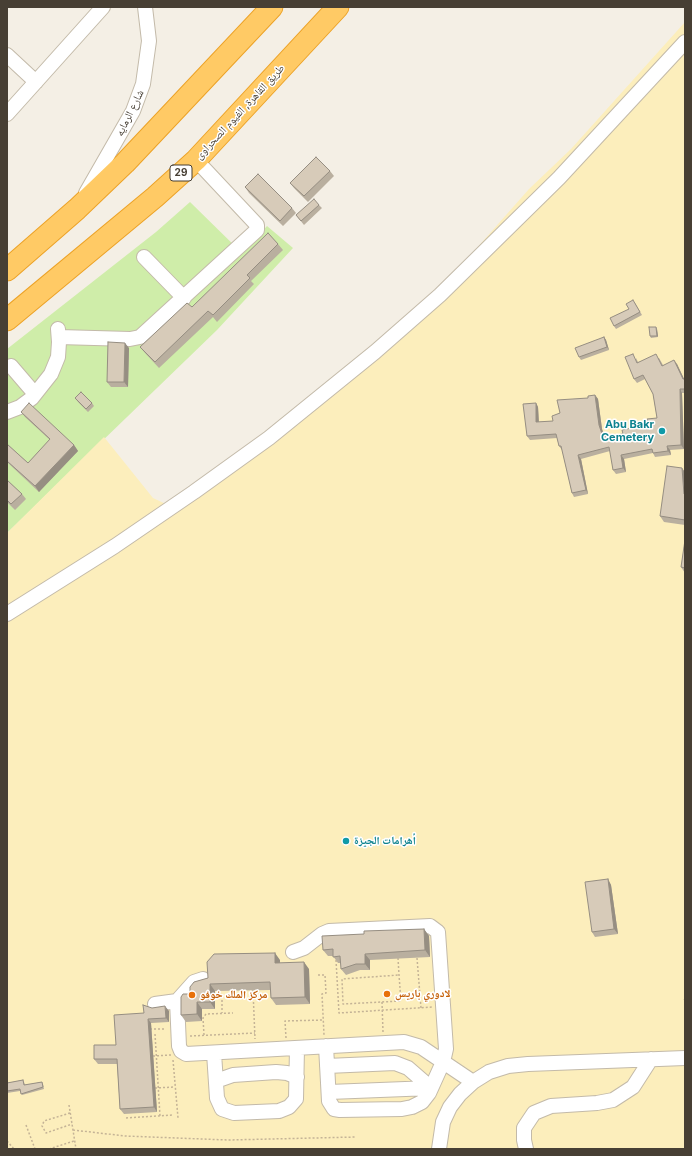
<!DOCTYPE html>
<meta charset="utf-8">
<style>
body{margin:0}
#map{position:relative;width:692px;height:1156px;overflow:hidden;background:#f4efe5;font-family:Inter,sans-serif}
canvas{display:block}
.frame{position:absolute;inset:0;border:8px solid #473f34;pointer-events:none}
</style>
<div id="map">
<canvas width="692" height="1156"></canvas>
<div class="frame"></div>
</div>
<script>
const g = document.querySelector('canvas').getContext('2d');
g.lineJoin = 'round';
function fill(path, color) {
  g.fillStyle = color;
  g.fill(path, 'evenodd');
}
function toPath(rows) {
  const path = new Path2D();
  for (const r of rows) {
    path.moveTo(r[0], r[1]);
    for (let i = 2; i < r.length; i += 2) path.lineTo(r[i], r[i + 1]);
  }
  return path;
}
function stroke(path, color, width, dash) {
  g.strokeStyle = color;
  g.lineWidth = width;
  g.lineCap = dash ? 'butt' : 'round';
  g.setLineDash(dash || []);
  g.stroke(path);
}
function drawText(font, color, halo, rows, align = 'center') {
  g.font = font + ' Inter,"Noto Naskh Arabic",sans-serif';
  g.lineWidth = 3;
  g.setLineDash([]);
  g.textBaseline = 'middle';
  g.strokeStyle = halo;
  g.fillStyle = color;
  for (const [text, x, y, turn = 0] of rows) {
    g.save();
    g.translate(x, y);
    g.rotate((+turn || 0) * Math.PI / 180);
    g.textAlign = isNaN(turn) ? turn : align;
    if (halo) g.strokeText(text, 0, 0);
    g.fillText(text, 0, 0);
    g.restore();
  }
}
fill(toPath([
 [190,202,242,253,267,226,293,248,217,330,7,533,7,349,156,232]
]), '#cfeda9');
fill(toPath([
 [685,22,685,1149,7,1149,7,533,104,437,153,498,168,505,239,452,284,418,446,283,529,189,571,149]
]), '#fceebc');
const minor = toPath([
 [7,55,36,82],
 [7,114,103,7],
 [86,193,133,111,143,84,149,41,145,7],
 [144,257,184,298],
 [59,337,130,339,140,337,257,230,257,225,196,160],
 [11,366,35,394],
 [7,412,20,407,32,398,51,374,58,357,59,342,58,329],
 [7,614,115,546,194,492,269,438,375,352,440,295,559,178,685,42],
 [293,952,304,948,322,934,329,931,430,926,438,932,446,1049,443,1062,429,1093,422,1102,412,1107,402,1109,340,1110,334,1109,329,1101,326,1046],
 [177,1001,179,1046,181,1051,186,1054,404,1042,421,1047,473,1082],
 [155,1004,177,1001,194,982,203,979],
 [214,1053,217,1098,222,1109,234,1113,279,1111,289,1107,296,1099,297,1048],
 [327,1066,395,1063,408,1068,431,1088],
 [216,1081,233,1075,276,1072,287,1073,297,1077],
 [329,1092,431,1088],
 [439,1149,443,1122,450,1107,460,1094,473,1082,489,1072,508,1066,528,1064,685,1058],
 [526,1149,524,1140,524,1128,534,1113,551,1106,597,1103,613,1100,633,1087,651,1059]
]);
const highway = toPath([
 [7,270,77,209,125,163,272,7],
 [7,320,155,197,196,160,338,7]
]);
stroke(minor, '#c3baa9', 16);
stroke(highway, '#eca227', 23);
stroke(toPath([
 [398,958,399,975,401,1001,343,1004,342,979,399,975],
 [417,958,421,1008],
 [336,960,339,1013,432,1007],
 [318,975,325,975,326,993,322,994,324,1035],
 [253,990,255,1039],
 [217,996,232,995],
 [222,996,222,1013],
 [684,1000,685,999],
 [382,1002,383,1032],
 [150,1029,166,1029],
 [155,1034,160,1116],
 [204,1035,203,1018,206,1014,233,1013],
 [190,1036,255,1033],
 [286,1038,285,1021,323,1020],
 [153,1056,171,1055],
 [173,1060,178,1118],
 [155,1088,175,1087],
 [69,1105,76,1149],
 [70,1113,44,1121,42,1126,46,1133,72,1124],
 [126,1118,173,1115],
 [26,1125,35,1149],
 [73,1130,125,1136,228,1140,356,1137],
 [7,1141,14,1149],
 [49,1149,74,1141]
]), '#c4b396', 1.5, [2, 2]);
stroke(minor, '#fff', 14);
stroke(highway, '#ffca65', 21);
fill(toPath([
 [330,171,334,176,308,202,294,188,290,183],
 [245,187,292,208,296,213,283,226,249,193],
 [319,205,322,208,304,225,296,215],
 [278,244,283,250,251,281,254,284,217,322,213,317,159,368,145,353,140,347,192,307],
 [635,303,642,315,616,329,614,326,629,309],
 [656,327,657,329,658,337,651,338,650,336],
 [604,337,606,340,609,350,581,360,579,357],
 [129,348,128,387,111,387,107,382],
 [636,358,638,362,659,358,663,365,677,364,684,379,685,379,685,393,682,393,684,449,670,450,671,455,655,457,653,453,624,459,626,472,616,474,613,470,610,451,581,459,588,494,574,497,572,493,562,450,559,446,557,438,530,440,527,436,536,403,538,407,539,422,553,421,560,413,588,398,595,395,598,399,602,429,605,437,623,434,636,427,648,423,657,418,653,394,645,379,637,383,634,379],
 [75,398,92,403,94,406,88,412,78,402],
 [21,412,74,445,78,451,39,492,7,462,7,444,28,463,50,440,25,417],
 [685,472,685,525,664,522,660,516],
 [7,480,22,494,26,499,15,510,7,502],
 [685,540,685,573,681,567],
 [608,879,611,885,618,934,595,937,592,932],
 [424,929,429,936,430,957,370,960,370,970,360,970,346,975,341,969,341,963,338,963,333,956,328,956,323,950,364,934],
 [280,960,280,963,309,969,310,1004,276,1005,271,998,270,990,215,991,215,1009,202,1009,202,1021,186,1022,181,1015,194,982],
 [152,1008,169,1011,169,1022,151,1023,157,1112,124,1114,120,1109,117,1064,98,1064,94,1059,116,1045,144,1013],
 [23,1080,24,1082,25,1085,42,1082,43,1084,44,1089,22,1095,20,1091,7,1093,7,1083]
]), '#b9af9f');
fill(toPath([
 [656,327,657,329,658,337,657,336],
 [604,337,606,340,609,350,607,347],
 [125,343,129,348,128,387,124,382],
 [674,360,677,364,685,381,683,379],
 [680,389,682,393,684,449,681,445],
 [595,395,598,399,602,429,606,441,603,437,599,425],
 [536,403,538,407,539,426,536,422],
 [74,445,78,451,39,492,35,486],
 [667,446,670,450,671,455,668,451],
 [578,455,581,459,588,494,586,490],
 [621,455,624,459,626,472,623,468],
 [682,468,685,472,685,496,684,494],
 [608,879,611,885,618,934,614,929],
 [424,929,429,936,430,957,425,950],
 [275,953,280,960,280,970,275,963],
 [365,954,370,960,370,970,365,964],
 [304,962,309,969,310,1004,305,997],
 [210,984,215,991,215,1009,210,1002],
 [197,1002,202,1009,202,1021,197,1014],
 [165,1006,169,1011,169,1022,166,1018],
 [148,1019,151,1023,157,1112,154,1107]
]), '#968e82');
const building = toPath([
 [316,157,330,171,304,196,290,183,316,157],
 [258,174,292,208,280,221,245,187,258,174],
 [314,199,319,205,301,221,296,215,314,199],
 [268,233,278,244,247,275,250,278,213,315,208,311,155,362,140,347,187,303,192,307,268,233],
 [633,300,640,312,614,326,610,318,629,309,626,304,633,300],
 [649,327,656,327,657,336,650,336,649,327],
 [604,337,607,347,579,357,575,348,604,337],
 [108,342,125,343,124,382,107,382,108,342],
 [633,354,637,363,656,354,662,366,674,360,683,379,685,379,685,389,680,389,681,445,667,446,668,451,653,453,652,449,621,455,623,468,613,470,609,447,578,455,586,490,572,493,561,446,559,446,556,434,527,436,523,404,536,403,536,422,553,421,552,416,560,413,557,400,588,398,588,396,595,395,599,425,603,437,623,434,622,430,636,427,636,425,648,423,647,419,657,418,653,394,643,375,634,379,625,357,633,354],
 [81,392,92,403,86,409,75,398,81,392],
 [29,403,74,445,35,486,7,461,7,444,28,463,50,439,21,412,29,403],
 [667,466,682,468,684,494,685,494,685,520,660,516,667,466],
 [7,480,22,494,11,504,7,500,7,480],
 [685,540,685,568,681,567,685,540],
 [608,879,614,929,592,932,585,882,608,879],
 [424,929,425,950,365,954,365,964,356,964,341,969,340,956,333,957,333,949,323,950,322,936,364,934,364,931,424,929],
 [275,953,275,963,304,962,305,997,271,998,270,982,210,984,210,1002,197,1002,197,1014,181,1015,181,997,183,994,190,994,190,987,194,982,208,978,207,962,214,954,275,953],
 [143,1005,152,1008,165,1006,166,1018,148,1019,154,1107,120,1109,117,1059,94,1059,94,1045,116,1045,114,1015,144,1013,143,1005],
 [23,1080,24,1085,42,1082,43,1087,21,1094,20,1089,7,1091,7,1083,23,1080]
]);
fill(building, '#d7cbb9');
stroke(building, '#968e82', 1);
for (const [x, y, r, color] of [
 [662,431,4,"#0f9aa8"],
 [346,841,4,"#0f9aa8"],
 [387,994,4,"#e8710a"],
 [192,995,4,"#e8710a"]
]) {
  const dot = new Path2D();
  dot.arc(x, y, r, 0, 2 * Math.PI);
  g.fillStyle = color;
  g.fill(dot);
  stroke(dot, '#fff', 1.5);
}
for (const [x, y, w] of [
 [181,173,22]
]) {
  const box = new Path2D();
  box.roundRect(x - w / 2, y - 8, w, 16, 3);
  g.fillStyle = '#fff';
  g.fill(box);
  stroke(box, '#473f34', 1);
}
drawText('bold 10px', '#473f34', null, [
 ["29",181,173]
]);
drawText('11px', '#473f34', '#fff', [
 ["طريق القاهرة, الفيوم الصحراوى",240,112,-47],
 ["شارع الرمايه",130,113,-64]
]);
drawText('bold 11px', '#0d838f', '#fff', [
 ["Abu Bakr",654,425],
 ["Cemetery",654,438],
 ["أهرامات الجيزة",354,841,"left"]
], 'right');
drawText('bold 11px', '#c56008', '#fff', [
 ["لادوري باريس",395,994],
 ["مركز الملك خوفو",200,995]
], 'left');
</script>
